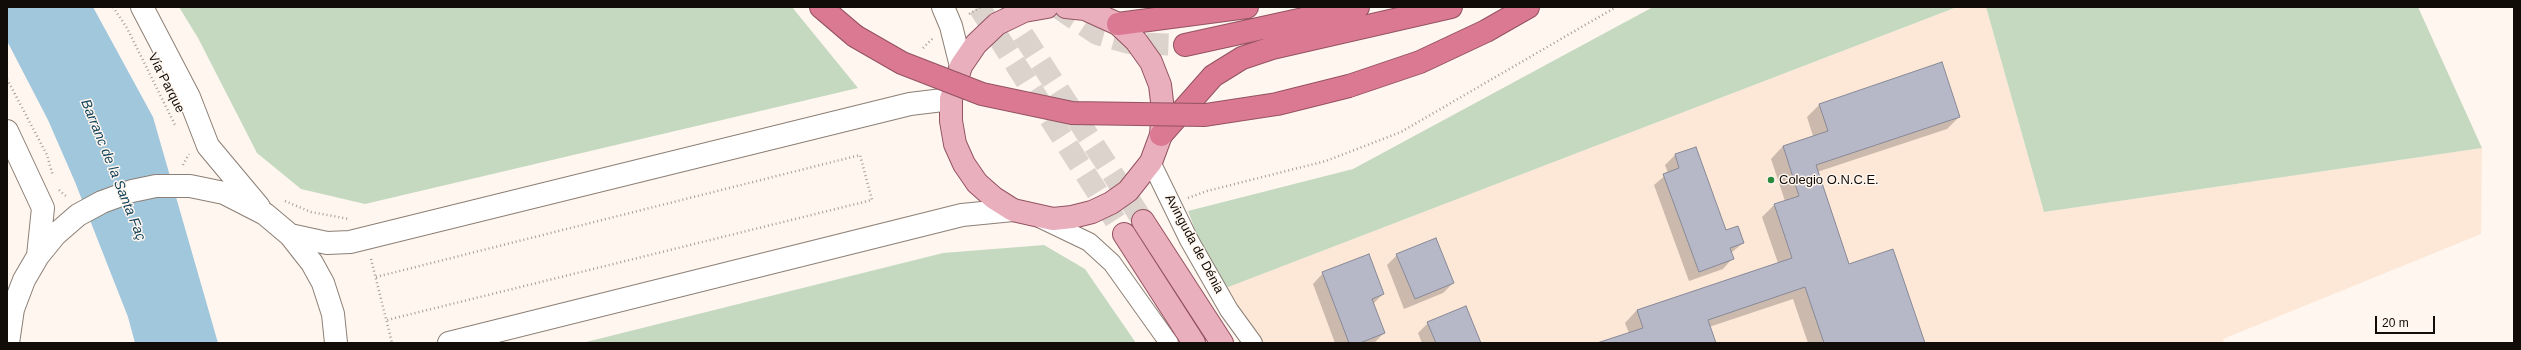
<!DOCTYPE html>
<meta charset="utf-8">
<style>
body{margin:0}
#map{position:relative;width:2521px;height:350px;overflow:hidden;background:#fff6ef;font-family:Arial,sans-serif}
canvas{display:block}
.frame{position:absolute;inset:0;border:8px solid #110c08;pointer-events:none}
.scale{position:absolute;left:2375px;top:316px;width:60px;height:18px;box-sizing:border-box;border:2px solid #110c08;border-top:0;padding-left:5px;font-size:12px;line-height:14px;white-space:nowrap;color:#110c08;-webkit-text-stroke:3px #fff6ef;paint-order:stroke}
</style>
<div id="map">
<canvas width="2521" height="350"></canvas>
<div class="frame"></div>
<div class="scale">20 m</div>
</div>
<script>
const g = document.querySelector('canvas').getContext('2d');
g.lineJoin = 'round';
function fill(path, color) {
  g.fillStyle = color;
  g.fill(path, 'evenodd');
}
function toPath(rows) {
  const path = new Path2D();
  for (const r of rows) {
    path.moveTo(r[0], r[1]);
    for (let i = 2; i < r.length; i += 2) path.lineTo(r[i], r[i + 1]);
  }
  return path;
}
function stroke(path, color, width, dash) {
  g.strokeStyle = color;
  g.lineWidth = width;
  g.lineCap = dash ? 'butt' : 'round';
  g.setLineDash(dash || []);
  g.stroke(path);
}
function drawText(font, color, halo, rows, align = 'center') {
  g.font = font + ' Arial,sans-serif';
  g.lineWidth = 3;
  g.setLineDash([]);
  g.textBaseline = 'middle';
  g.strokeStyle = halo;
  g.fillStyle = color;
  for (const [text, x, y, turn = 0] of rows) {
    g.save();
    g.translate(x, y);
    g.rotate((+turn || 0) * Math.PI / 180);
    g.textAlign = isNaN(turn) ? turn : align;
    if (halo) g.strokeText(text, 0, 0);
    g.fillText(text, 0, 0);
    g.restore();
  }
}
fill(toPath([
 [1957,7,1986,7,2044,212,2482,148,2481,234,2223,339,2224,343,1244,343,1218,291]
]), '#fde8d7');
fill(toPath([
 [179,7,792,7,858,88,365,204,301,189,257,153,198,38],
 [1653,7,1957,7,1218,291,1188,211,1353,169],
 [1986,7,2418,7,2482,148,2044,212],
 [1044,245,1085,269,1136,343,582,343,943,253]
]), '#c5d9c1');
fill(toPath([
 [7,7,93,7,153,117,218,343,135,343,128,317,75,182,48,120,7,41]
]), '#a1c7dd');
fill(toPath([
 [1819,105,1959,117,1947,129,1817,172,1848,265,1924,343,1808,343,1793,299,1709,327,1715,343,1600,343,1629,333,1625,323,1637,310,1778,263,1762,217,1774,205,1785,201,1771,159,1783,146,1813,136,1807,117],
 [1695,148,1726,231,1743,243,1731,253,1733,258,1723,269,1689,281,1654,185,1668,173,1665,165,1675,155],
 [1397,255,1453,283,1443,293,1404,309,1387,265],
 [1323,273,1383,294,1373,304,1384,333,1374,343,1335,343,1313,284],
 [1428,323,1480,343,1422,343,1418,333]
]), '#0003');
const building = toPath([
 [1942,62,1960,117,1816,165,1849,264,1893,249,1925,343,1824,343,1805,287,1708,320,1716,343,1597,343,1643,328,1637,310,1792,258,1774,204,1799,196,1783,146,1828,131,1819,104,1942,62],
 [1696,147,1726,230,1738,226,1744,243,1730,248,1734,259,1699,272,1663,174,1679,168,1675,154,1696,147],
 [1436,238,1454,283,1415,299,1396,254,1436,238],
 [1369,254,1384,294,1372,299,1385,333,1360,343,1349,343,1322,272,1369,254],
 [1466,306,1481,343,1436,343,1427,322,1466,306]
]);
fill(building, '#b6b7c7');
stroke(building, '#888a98', 1);
stroke(toPath([
 [979,7,1124,234],
 [1005,7,1143,221]
]), '#dbd3cc', 22, [22, 11]);
stroke(toPath([
 [1057,7,1097,34,1129,43,1185,45]
]), '#dbd3cc', 22, [22, 11]);
const street = toPath([
 [1151,162,1189,240,1229,310,1253,343],
 [1041,219,1089,242,1112,263,1169,343]
]);
const secondary = toPath([
 [142,7,189,97,208,146,259,207],
 [943,7,951,26,961,66],
 [7,131,43,208,38,256],
 [290,235,327,243,350,242,910,104,951,99],
 [8,343,13,309,24,280,38,256,55,235,78,215,102,202,132,191,156,186,190,186,224,193,265,214,290,235,312,263,323,283,333,314,336,343],
 [449,343,962,215,1013,210]
]);
const primary = toPath([
 [1047,7,1024,11,997,24,976,44,961,66,951,99,951,121,955,144,964,164,977,183,994,198,1013,210,1053,219,1072,217,1092,212,1111,203,1128,191,1151,162,1161,135,1163,110,1160,85,1151,62,1136,41,1118,24,1085,9,1066,7],
 [1143,221,1222,343],
 [1124,234,1194,343]
]);
const highway = toPath([
 [821,7,855,36],
 [1118,24,1247,7],
 [1185,45,1358,7],
 [1349,86,1420,62,1486,31,1528,7],
 [1161,135,1213,76,1242,58,1272,48,1451,7]
]);
stroke(street, '#8c7f75', 20);
stroke(secondary, '#8c7f75', 24);
stroke(primary, '#945361', 24);
stroke(highway, '#945361', 24);
stroke(toPath([
 [113,7,127,28,175,125],
 [969,14,981,7],
 [923,48,933,38],
 [7,79,47,155,53,176],
 [183,165,189,154],
 [59,190,67,197],
 [1188,198,1207,191,1326,161,1401,132,1616,7],
 [285,201,311,212,349,219],
 [371,259,392,343],
 [376,277,860,155,872,200,387,320]
]), '#a59d97', 2.5, [1, 3]);
stroke(street, '#fff', 18);
stroke(secondary, '#fff', 22);
stroke(primary, '#e9afbd', 22);
stroke(highway, '#da7991', 22);
const highwayBridge = toPath([
 [855,36,902,63,982,94,1072,113,1205,115,1277,104,1349,86]
]);
stroke(highwayBridge, '#945361', 24, []);
stroke(highwayBridge, '#da7991', 22);
for (const [x, y, r, color] of [
 [1771,180,4,"#29893c"]
]) {
  const dot = new Path2D();
  dot.arc(x, y, r, 0, 2 * Math.PI);
  g.fillStyle = color;
  g.fill(dot);
  stroke(dot, '#fff6ef', 1.5);
}
drawText('13px', '#110c08', '#fff6ef', [
 ["Vía Parque",166,83,63],
 ["Avinguda de Dénia",1194,244,62]
]);
drawText('13px', '#110c08', '#fff6ef', [
 ["Colegio O.N.C.E.",1779,180]
], 'left');
drawText('italic 14px', '#11425a', '#fff6ef', [
 ["Barranc de la Santa Faç",113,170,68]
]);
</script>
